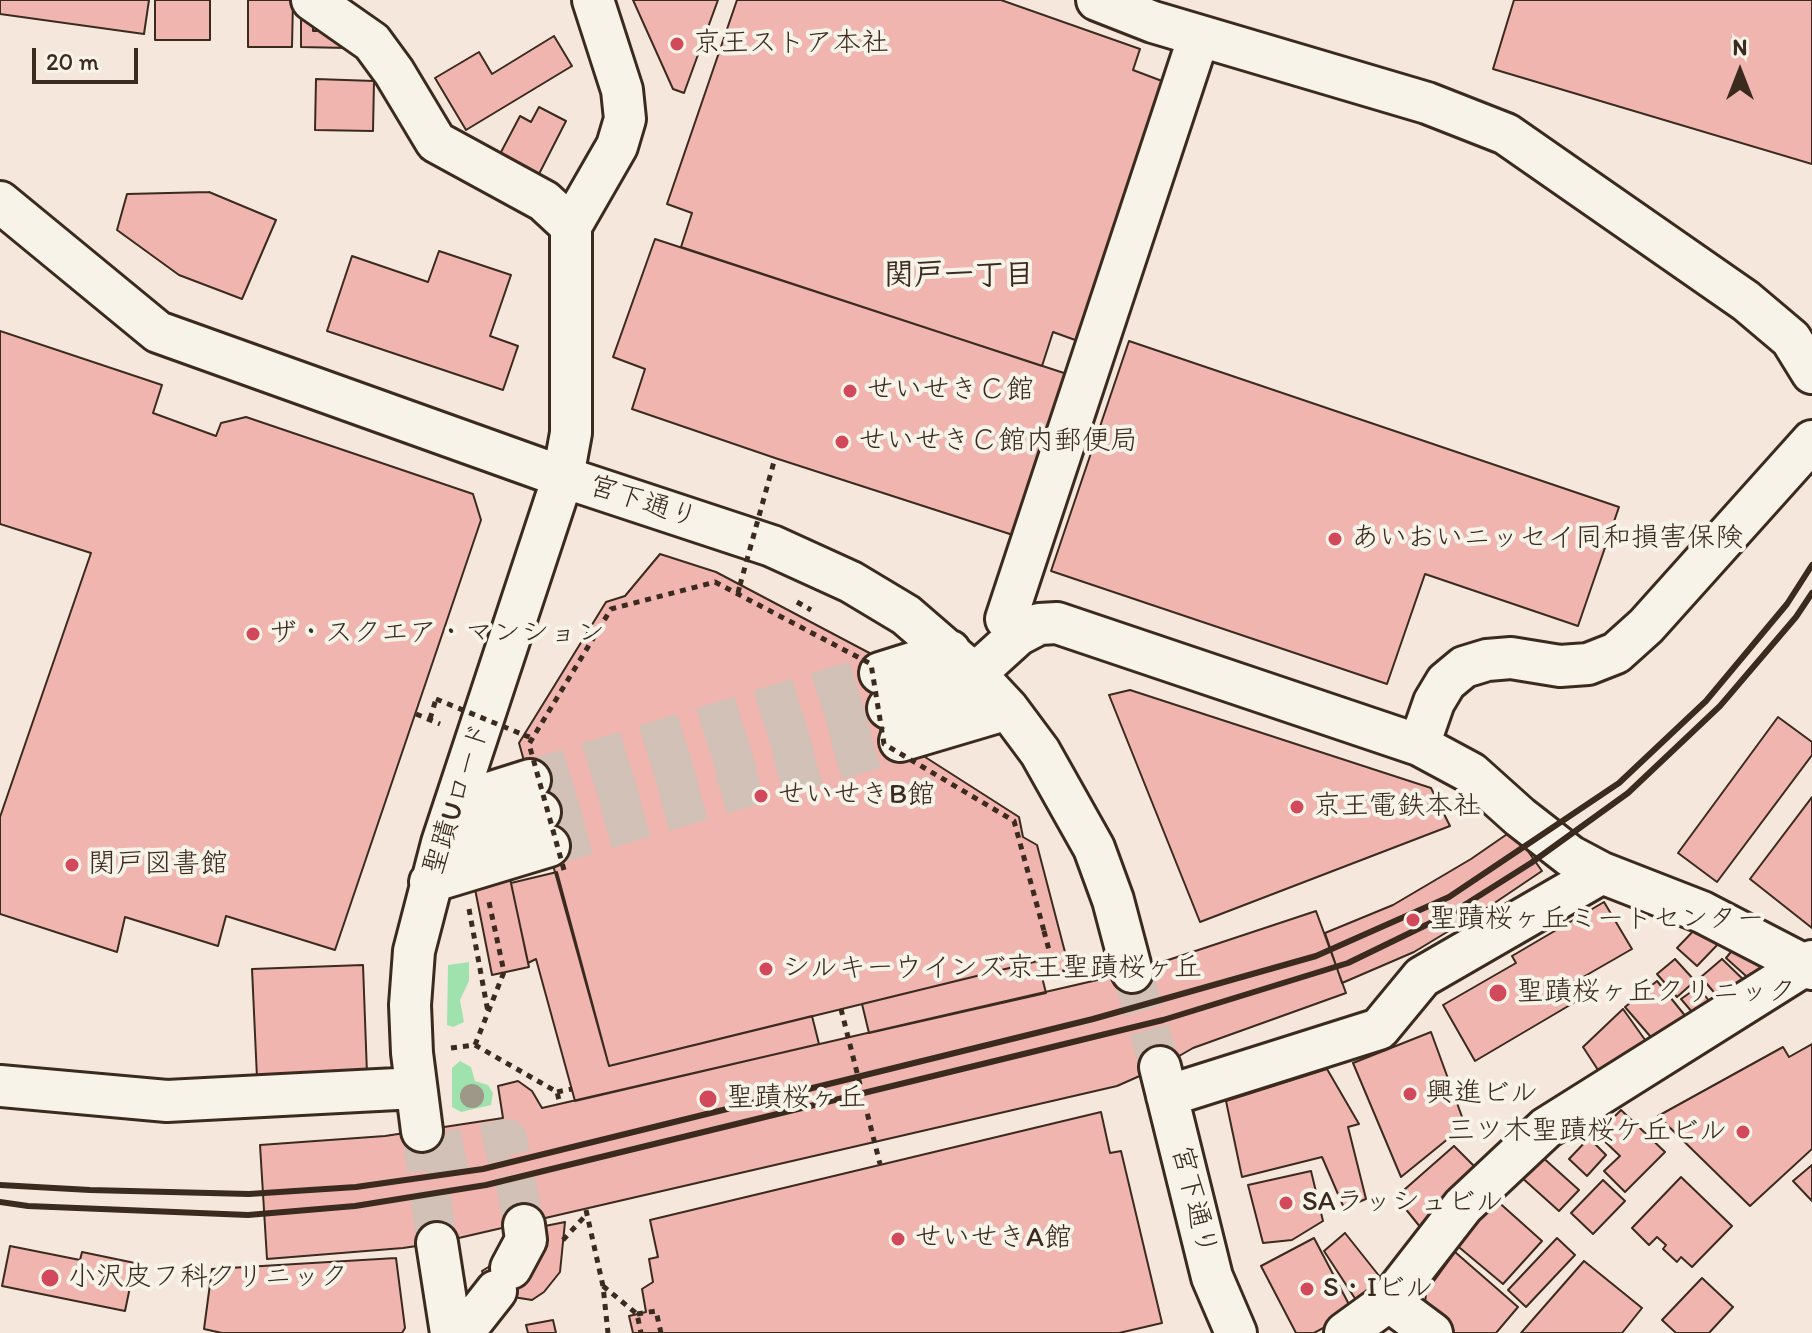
<!DOCTYPE html>
<meta charset="utf-8">
<style>
body{margin:0}
#map{position:relative;width:1812px;height:1333px;overflow:hidden;background:#f6e7dd;font-family:Itim,sans-serif}
canvas{display:block}
.north{position:absolute;left:1700px;top:32px;width:80px;height:80px;-webkit-text-stroke:6px #f7f3e8;paint-order:stroke;rotate:0deg;font-size:22px;font-weight:700;line-height:32px;text-align:center;color:#3b2a1e}
.north::after{content:'';display:block;margin:auto;width:28px;height:36px;background:#3b2a1e;clip-path:polygon(50% 0,100% 100%,50% 72%,0 100%)}
.scale{position:absolute;left:32px;top:48px;width:106px;height:36px;box-sizing:border-box;border:4px solid #3b2a1e;border-top:0;padding-left:10px;font-size:24px;line-height:28px;white-space:nowrap;color:#3b2a1e;-webkit-text-stroke:6px #f7f3e8;paint-order:stroke}
</style>
<div id="map">
<canvas width="1812" height="1333"></canvas>
<div class="north">N</div>
<div class="scale">20 m</div>
</div>
<script>
const g = document.querySelector('canvas').getContext('2d');
g.lineJoin = 'round';
function fill(path, color) {
  g.fillStyle = color;
  g.fill(path, 'evenodd');
}
function toPath(rows) {
  const path = new Path2D();
  for (const r of rows) {
    path.moveTo(r[0], r[1]);
    for (let i = 2; i < r.length; i += 2) path.lineTo(r[i], r[i + 1]);
  }
  return path;
}
function stroke(path, color, width, dash) {
  g.strokeStyle = color;
  g.lineWidth = width;
  g.lineCap = dash ? 'butt' : 'round';
  g.setLineDash(dash || []);
  g.stroke(path);
}
function drawText(font, color, halo, rows, align = 'center') {
  g.font = font + ' Itim,"Klee One",sans-serif';
  g.lineWidth = 8;
  g.setLineDash([]);
  g.textBaseline = 'middle';
  g.strokeStyle = halo;
  g.fillStyle = color;
  for (const [text, x, y, turn = 0] of rows) {
    g.save();
    g.translate(x, y);
    g.rotate((+turn || 0) * Math.PI / 180);
    g.textAlign = isNaN(turn) ? turn : align;
    if (halo) g.strokeText(text, 0, 0);
    g.fillText(text, 0, 0);
    g.restore();
  }
}
fill(toPath([
 [469,962,469,981,460,1000,464,1022,453,1027,447,1025,448,965],
 [460,1061,471,1067,475,1081,488,1085,493,1093,491,1105,461,1112,452,1107,452,1068]
]), '#9fe2ad');
const building = toPath([
 [0,0,149,0,144,34,0,14,0,0],
 [155,0,210,0,210,40,155,40,155,0],
 [248,0,293,0,292,47,248,47,248,0],
 [633,0,718,0,684,93,673,89,633,0],
 [737,0,1001,0,1140,49,1133,70,1162,81,1078,341,1053,332,1042,366,681,247,692,213,667,204,737,0],
 [1514,0,1812,0,1812,164,1493,69,1514,0],
 [301,11,313,11,313,31,347,31,347,48,301,47,301,11],
 [554,36,572,66,466,130,435,78,479,52,492,74,554,36],
 [316,79,374,81,373,131,315,130,316,79],
 [539,107,566,121,539,174,500,154,520,116,531,122,539,107],
 [209,192,276,220,242,299,179,275,117,230,127,194,209,192],
 [655,239,1067,374,1016,536,775,458,632,409,645,369,613,357,655,239],
 [439,251,511,275,490,336,518,346,503,390,327,331,352,256,428,282,439,251],
 [0,331,162,385,153,413,216,436,221,423,246,417,473,494,481,520,335,950,226,916,218,946,125,917,117,952,0,914,0,817,91,553,0,524,0,331],
 [1129,341,1619,507,1578,626,1425,574,1387,684,1051,571,1129,341],
 [660,554,716,572,877,657,900,741,1019,817,1023,837,1037,845,1066,956,1063,973,1041,974,1038,961,609,1066,519,743,606,602,625,596,660,554],
 [1130,690,1431,788,1450,826,1200,922,1109,695,1130,690],
 [1778,717,1812,742,1812,755,1717,882,1678,853,1778,717],
 [1812,797,1812,928,1750,879,1812,797],
 [1513,830,1542,871,1490,906,1414,952,1342,983,1325,933,1393,905,1471,859,1513,830],
 [557,872,609,1066,812,1016,819,1044,575,1101,536,959,528,963,511,883,557,872],
 [509,874,529,967,492,975,475,889,509,874],
 [1604,902,1632,949,1578,980,1587,995,1475,1061,1443,1005,1516,963,1512,956,1604,902],
 [1316,911,1346,993,1193,1048,1160,1067,1117,1086,437,1243,403,1248,267,1259,260,1145,385,1136,503,1118,498,1086,518,1081,532,1091,542,1108,1132,972,1316,911],
 [1701,923,1721,941,1697,966,1677,948,1701,923],
 [1735,947,1768,967,1756,985,1726,958,1735,947],
 [1675,959,1695,981,1677,997,1657,974,1675,959],
 [1722,959,1750,986,1724,1004,1701,977,1722,959],
 [1038,961,1046,993,869,1033,862,1004,1038,961],
 [363,965,367,1074,257,1078,252,969,363,965],
 [1657,981,1687,1018,1656,1043,1625,1007,1657,981],
 [1698,987,1714,1007,1698,1019,1681,999,1698,987],
 [1623,1009,1648,1044,1600,1073,1583,1047,1623,1009],
 [1431,1032,1465,1125,1401,1177,1353,1063,1431,1032],
 [1812,1044,1812,1149,1750,1206,1658,1116,1783,1047,1789,1057,1812,1044],
 [1327,1069,1359,1124,1348,1127,1366,1199,1344,1208,1322,1157,1242,1177,1226,1101,1327,1069],
 [1621,1110,1665,1152,1625,1192,1604,1171,1620,1156,1597,1134,1621,1110],
 [1101,1112,1110,1153,1121,1151,1162,1323,1119,1333,633,1333,629,1316,646,1312,642,1289,653,1282,649,1259,658,1257,650,1220,1101,1112],
 [1589,1138,1606,1155,1587,1176,1569,1159,1589,1138],
 [1454,1146,1477,1169,1425,1233,1396,1197,1454,1146],
 [1540,1155,1579,1190,1559,1211,1520,1176,1540,1155],
 [1812,1165,1812,1201,1793,1181,1812,1165],
 [1311,1171,1323,1221,1292,1240,1263,1243,1248,1185,1311,1171],
 [1681,1177,1732,1226,1692,1267,1681,1257,1677,1262,1663,1249,1666,1245,1657,1237,1649,1245,1632,1228,1681,1177],
 [1603,1180,1625,1201,1593,1234,1571,1213,1603,1180],
 [1495,1199,1542,1241,1503,1284,1454,1243,1495,1199],
 [565,1222,560,1272,544,1292,532,1300,513,1297,485,1280,482,1271,490,1266,511,1268,531,1259,544,1250,545,1226,565,1222],
 [1345,1233,1384,1282,1356,1300,1324,1251,1345,1233],
 [1314,1238,1353,1312,1314,1333,1296,1333,1261,1266,1314,1238],
 [1557,1238,1575,1255,1526,1307,1508,1290,1557,1238],
 [10,1246,80,1260,82,1252,135,1263,125,1311,2,1286,10,1246],
 [1455,1252,1518,1307,1496,1333,1452,1333,1431,1317,1425,1305,1426,1292,1455,1252],
 [396,1258,405,1328,402,1333,222,1333,204,1329,212,1269,396,1258],
 [1584,1261,1642,1308,1622,1333,1521,1333,1584,1261],
 [1702,1278,1733,1307,1709,1333,1676,1333,1662,1320,1702,1278],
 [553,1320,556,1333,528,1333,526,1325,553,1320]
]);
fill(building, '#f0b5af');
stroke(building, '#3b2a1e', 2);
stroke(toPath([
 [530,780,880,673],
 [540,812,888,708],
 [549,846,900,741],
 [1132,972,1160,1067],
 [422,1131,437,1243],
 [425,1156,507,1139,524,1225]
]), '#d1c1b7', 40, [40, 20]);
const minor = toPath([
 [312,0,372,42,394,72,436,142,544,201,571,226],
 [1097,0,1153,22,1427,103,1506,134,1746,301,1791,339,1812,373],
 [0,202,158,332,563,477,772,546,851,582,906,615,980,679,1008,709,1040,752,1094,848,1113,900,1132,972],
 [1006,619,1199,36],
 [880,673,950,651],
 [975,674,1018,635,1039,624,1057,623,1419,745,1471,773,1520,817,1570,856,1602,873,1702,912,1812,969],
 [888,708,980,679],
 [900,741,1008,709],
 [1419,745,1434,702,1446,682,1464,667,1487,660,1511,658,1560,666,1588,664,1616,653,1646,626,1812,441],
 [457,803,530,780],
 [442,843,540,812],
 [430,882,549,846],
 [1160,1067,1212,1277,1236,1333],
 [0,1086,167,1101,416,1088],
 [1167,1096,1379,1029,1422,977,1602,873],
 [422,1131,412,1053,410,1005,414,951,442,843,563,477,571,433,571,226,617,146,625,119,622,90,593,0],
 [437,1243,451,1333],
 [511,1268,526,1240,524,1225],
 [1389,1301,1432,1333],
 [450,1322,474,1319,496,1291],
 [1345,1333,1389,1301,1463,1206,1546,1128,1812,961]
]);
stroke(minor, '#3b2a1e', 46);
stroke(toPath([
 [738,593,740,585],
 [797,602,811,610],
 [416,714,440,724],
 [430,719,436,699],
 [524,735,532,738],
 [469,909,488,1012],
 [1044,931,1054,969,1063,973,1088,967],
 [475,1045,504,972,489,902],
 [451,1048,475,1045,557,1092,560,1104],
 [557,1092,572,1089],
 [586,1210,603,1286,608,1333],
 [563,1240,586,1215],
 [603,1286,637,1314,641,1333],
 [637,1314,656,1311,661,1333]
]), '#3b2a1e', 5, [6, 6]);
stroke(minor, '#f7f3e8', 40);
stroke(toPath([
 [0,1185,90,1190,249,1194,356,1187,483,1169,1093,1019,1316,956,1449,897,1619,783,1706,701,1787,604,1812,565],
 [0,1202,28,1206,248,1215,355,1206,486,1185,1163,1020,1348,963,1455,911,1531,863,1628,793,1720,706,1796,617,1812,593]
]), '#3b2a1e', 6);
stroke(toPath([
 [740,585,775,458],
 [436,699,524,735],
 [564,870,529,744,611,609,715,582,871,664,884,744,1014,821,1044,931],
 [841,1009,880,1164]
]), '#3b2a1e', 5, [6, 6]);
g.fillStyle = '#9d9888';
for (const [x, y] of [
 [472,1096]
]) {
  g.beginPath();
  g.arc(x, y, 12, 0, 2 * Math.PI);
  g.fill();
}
for (const [x, y, r, color] of [
 [677,44,8,"#d1495b"],
 [850,391,8,"#d1495b"],
 [842,442,8,"#d1495b"],
 [1335,539,8,"#d1495b"],
 [253,634,8,"#d1495b"],
 [761,796,8,"#d1495b"],
 [1297,807,8,"#d1495b"],
 [72,865,8,"#d1495b"],
 [1413,920,8,"#d1495b"],
 [766,969,8,"#d1495b"],
 [1498,993,10,"#d1495b"],
 [1410,1094,8,"#d1495b"],
 [708,1099,10,"#d1495b"],
 [1743,1132,8,"#d1495b"],
 [1286,1203,8,"#d1495b"],
 [898,1239,8,"#d1495b"],
 [50,1278,10,"#d1495b"],
 [1307,1289,8,"#d1495b"]
]) {
  const dot = new Path2D();
  dot.arc(x, y, r, 0, 2 * Math.PI);
  g.fillStyle = color;
  g.fill(dot);
  stroke(dot, '#f7f3e8', 3);
}
drawText('28px', '#3b2a1e', '#f7f3e8', [
 ["京王ストア本社",693,44],
 ["せいせきＣ館",866,391],
 ["せいせきＣ館内郵便局",858,442],
 ["あいおいニッセイ同和損害保険",1351,539],
 ["ザ・スクエア・マンション",269,634],
 ["せいせきB館",777,796],
 ["京王電鉄本社",1313,807],
 ["関戸図書館",88,865],
 ["聖蹟桜ヶ丘ミートセンター",1429,920],
 ["シルキーウインズ京王聖蹟桜ヶ丘",782,969],
 ["聖蹟桜ヶ丘クリニック",1516,993],
 ["興進ビル",1426,1094],
 ["聖蹟桜ヶ丘",726,1099],
 ["三ツ木聖蹟桜ケ丘ビル",1727,1132,"right"],
 ["SAラッシュビル",1302,1203],
 ["せいせきA館",914,1239],
 ["小沢皮フ科クリニック",68,1278],
 ["S・Iビル",1323,1289]
], 'left');
drawText('28px', '#3b2a1e', '#f7f3e8', [
 ["宮下通り",643,503,18],
 ["聖蹟Uロード",458,799,-72],
 ["宮下通り",1193,1201,76]
]);
drawText('bold 30px', '#3b2a1e', '#f7f3e8', [
 ["関戸一丁目",959,276]
]);
</script>
